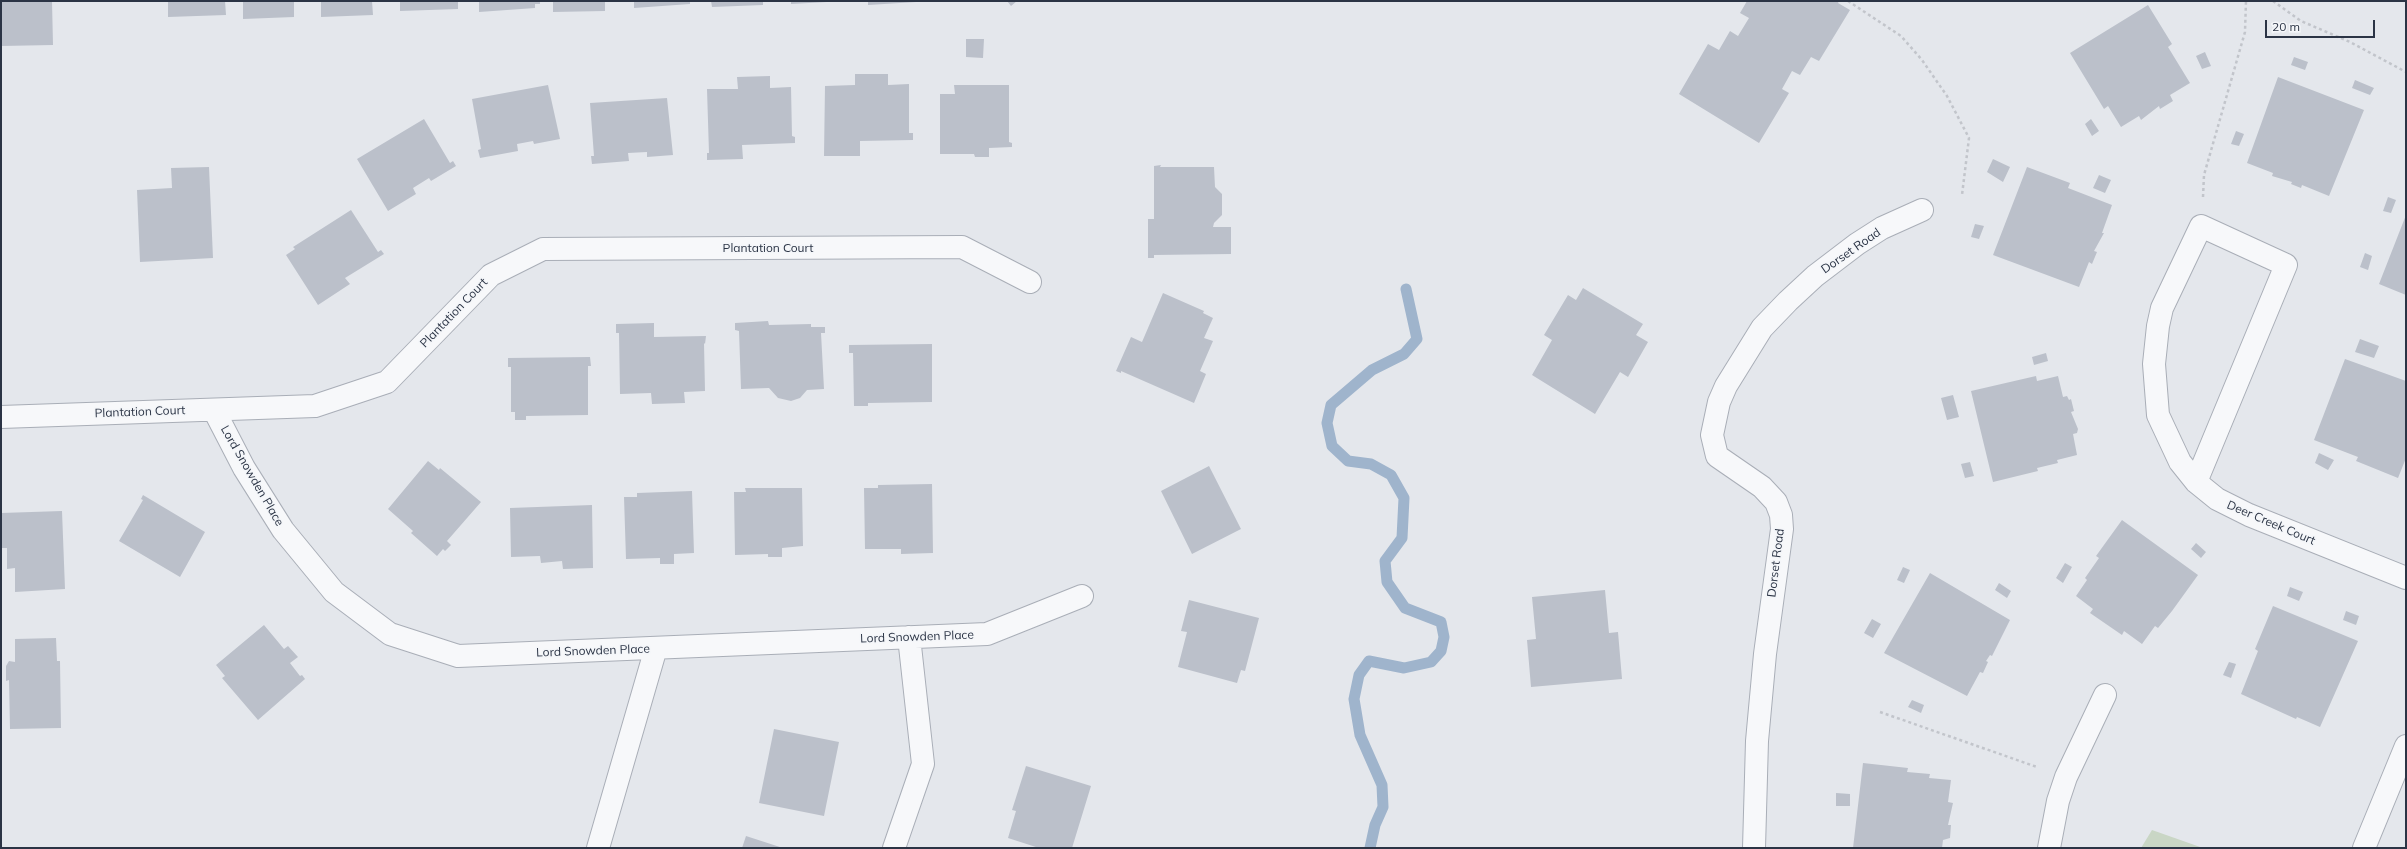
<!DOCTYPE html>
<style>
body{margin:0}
#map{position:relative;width:2407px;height:849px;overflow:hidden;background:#e4e7ec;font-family:Mulish,sans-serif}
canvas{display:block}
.frame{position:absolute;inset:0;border:2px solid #2b3445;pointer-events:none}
.scale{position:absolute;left:2265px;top:20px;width:110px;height:18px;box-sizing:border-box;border:2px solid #2b3445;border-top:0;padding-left:5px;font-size:12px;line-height:14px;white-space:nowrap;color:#2b3445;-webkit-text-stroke:3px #f4f6f9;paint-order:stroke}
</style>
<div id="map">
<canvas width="2407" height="849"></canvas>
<div class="frame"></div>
<div class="scale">20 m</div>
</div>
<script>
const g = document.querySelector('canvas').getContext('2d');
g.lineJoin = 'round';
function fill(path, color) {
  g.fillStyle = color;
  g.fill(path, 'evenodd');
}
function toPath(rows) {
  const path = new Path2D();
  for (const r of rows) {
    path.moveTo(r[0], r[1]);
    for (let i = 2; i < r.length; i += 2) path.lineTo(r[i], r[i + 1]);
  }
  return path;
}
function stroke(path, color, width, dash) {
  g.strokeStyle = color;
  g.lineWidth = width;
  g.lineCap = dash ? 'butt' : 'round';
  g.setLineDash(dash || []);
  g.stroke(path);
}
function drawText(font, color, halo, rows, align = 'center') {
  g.font = font + ' Mulish,sans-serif';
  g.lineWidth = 3;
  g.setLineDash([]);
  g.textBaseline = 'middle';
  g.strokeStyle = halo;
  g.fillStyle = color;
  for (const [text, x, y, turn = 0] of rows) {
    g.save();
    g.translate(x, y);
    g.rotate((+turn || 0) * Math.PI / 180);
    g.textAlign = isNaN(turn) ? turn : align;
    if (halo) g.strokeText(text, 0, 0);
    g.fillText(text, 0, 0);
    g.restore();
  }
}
fill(toPath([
 [2152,830,2203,848,2141,848]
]), '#c9d6c5');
stroke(toPath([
 [1370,848,1375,825,1383,807,1382,785,1360,735,1354,699,1359,675,1369,661,1404,668,1431,662,1441,651,1444,637,1441,622,1405,608,1387,582,1385,561,1402,538,1404,498,1391,475,1371,464,1348,461,1332,446,1327,423,1331,405,1372,370,1404,354,1417,339,1406,289]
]), '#9fb4cc', 11);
fill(toPath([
 [1,1,52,1,53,45,1,46],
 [168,1,225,1,226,15,168,17],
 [243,1,294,1,294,17,243,19],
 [321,1,372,1,373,15,321,17],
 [400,1,458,1,458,9,400,11],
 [479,1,540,1,540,4,535,4,535,8,479,12],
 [553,1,605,1,605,11,553,12],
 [634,1,690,1,690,4,634,8],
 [711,1,763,1,763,5,712,7],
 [791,1,827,1,827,2,791,4],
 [868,1,916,1,916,2,868,5],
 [1007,1,1017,1,1011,6],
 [1747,1,1839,1,1838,3,1850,10,1819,61,1811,57,1800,75,1792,71,1782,89,1789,93,1759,143,1679,94,1708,44,1719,50,1730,31,1738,36,1749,18,1740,13],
 [2148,5,2172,44,2168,47,2190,83,2170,95,2173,101,2160,109,2159,106,2141,120,2139,116,2121,127,2108,106,2104,109,2070,53],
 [966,39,984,39,983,58,966,57],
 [2205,52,2211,66,2202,69,2196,56],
 [2294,57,2308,62,2305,70,2291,65],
 [855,74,888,74,888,85,909,84,909,133,913,133,913,140,860,141,860,156,824,156,825,86,855,85],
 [770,76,770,88,791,87,792,136,795,137,795,143,742,145,743,159,707,160,707,153,709,153,707,89,738,89,737,77],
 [2278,77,2364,110,2329,196,2302,185,2301,188,2291,184,2292,182,2272,176,2273,173,2247,163],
 [2355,80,2374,88,2370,95,2352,88],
 [548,85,560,139,534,144,533,141,517,144,518,151,480,158,478,150,481,149,472,99],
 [954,85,1009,85,1009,142,1012,143,1012,147,989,148,989,157,975,157,974,154,940,154,940,94,955,94],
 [667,98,673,155,647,157,647,152,628,153,629,161,592,164,591,156,594,156,590,103],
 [424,119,450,163,453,161,456,166,431,181,429,178,413,188,416,194,388,211,357,159],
 [2091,119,2099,131,2092,136,2085,124],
 [2236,131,2244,134,2239,146,2231,144],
 [1993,159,2010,167,2003,182,1987,172],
 [1161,165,1160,167,1214,167,1215,187,1222,194,1222,215,1214,223,1213,227,1231,227,1231,254,1154,255,1154,258,1148,258,1148,219,1154,219,1154,166],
 [209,167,213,258,140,262,137,190,172,188,171,168],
 [2027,167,2070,183,2068,188,2112,205,2102,233,2104,233,2094,251,2097,252,2092,264,2089,262,2079,287,1993,255],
 [2099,175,2111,180,2105,193,2093,188],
 [2388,197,2396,200,2391,213,2383,211],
 [351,210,378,252,381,250,384,254,345,278,350,284,318,305,286,255,295,249,293,247],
 [2406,215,2406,295,2379,284],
 [1975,224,1984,226,1979,239,1971,237],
 [2365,253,2372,256,2368,270,2360,267],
 [1583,288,1643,324,1636,335,1648,342,1628,377,1620,372,1595,414,1532,375,1552,340,1544,335,1568,295,1576,300],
 [1163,293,1204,311,1203,313,1213,318,1204,338,1213,341,1200,371,1206,374,1194,403,1121,371,1121,373,1116,371,1131,337,1142,342],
 [768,321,769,325,811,324,811,327,825,327,825,333,821,333,824,389,807,390,800,398,791,401,778,398,769,388,741,389,739,331,735,330,735,323],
 [654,323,654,337,706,336,705,344,704,343,705,391,684,392,685,403,652,404,651,393,620,394,619,333,616,333,616,324],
 [2360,339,2379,346,2374,358,2355,352],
 [932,344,932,402,868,403,868,406,854,406,853,353,849,353,849,345],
 [2046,353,2048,361,2034,365,2032,357],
 [590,357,591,366,588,366,588,415,526,416,526,420,515,420,515,412,511,412,511,367,508,367,508,358],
 [2345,359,2406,381,2406,458,2398,478,2356,461,2358,457,2314,440],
 [2036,376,2037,381,2058,376,2063,397,2067,396,2069,400,2071,399,2074,411,2071,412,2078,429,2077,433,2073,434,2077,455,2057,460,2058,463,2037,468,2038,471,1993,482,1971,391],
 [1953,395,1959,417,1947,420,1941,398],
 [2319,453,2334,460,2328,470,2315,463],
 [428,461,439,470,440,468,481,502,447,541,451,545,445,551,443,549,437,556,411,533,413,531,388,509],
 [1970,462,1974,476,1965,478,1961,464],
 [1209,466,1241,529,1192,554,1161,491],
 [932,484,933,553,901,554,901,549,865,549,864,488,878,488,878,485],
 [745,488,802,488,803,546,782,548,782,557,768,557,768,554,735,555,734,492,746,492],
 [692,491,694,553,674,554,674,564,660,564,660,558,626,559,624,497,637,497,637,493],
 [143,495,205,532,180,577,119,541,143,500,141,499],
 [592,505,593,568,563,569,562,561,541,563,540,556,511,557,510,508],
 [62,511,65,589,15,592,15,568,7,569,7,548,1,548,1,513],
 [2122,520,2198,575,2172,611,2158,628,2155,626,2142,644,2124,631,2122,635,2090,613,2093,609,2076,596,2087,580,2085,578,2099,558,2096,556],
 [2196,543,2206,552,2201,558,2191,549],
 [2065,563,2072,567,2063,583,2056,578],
 [1903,567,1910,570,1904,583,1897,580],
 [1930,573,2010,620,1992,656,1990,655,1986,661,1988,662,1983,673,1980,672,1967,696,1884,653],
 [1999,583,2011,591,2007,598,1995,590],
 [2290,587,2303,592,2299,601,2287,596],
 [1605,590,1609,633,1618,632,1622,679,1531,687,1527,640,1536,639,1532,597],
 [1189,600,1259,618,1245,671,1241,670,1237,683,1178,667,1187,632,1181,631],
 [2273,606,2358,641,2320,727,2297,717,2296,719,2241,694,2258,651,2255,649],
 [2346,611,2359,616,2356,625,2343,620],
 [1872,619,1881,624,1873,638,1864,633],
 [264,625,284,649,288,646,298,657,290,663,300,676,302,675,305,679,258,720,222,678,225,676,216,665],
 [56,638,57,661,60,661,61,728,10,729,9,680,6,681,6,666,9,661,15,662,15,639],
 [2229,662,2236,664,2231,678,2223,675],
 [1912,700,1924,705,1921,713,1908,707],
 [774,729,839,742,824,816,759,803],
 [1863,763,1908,768,1907,772,1930,774,1929,778,1951,780,1948,802,1953,803,1948,825,1951,825,1950,838,1943,840,1942,848,1853,848],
 [1026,766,1091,786,1072,848,1039,848,1008,838,1016,811,1012,810],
 [1836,793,1850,794,1850,806,1836,806],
 [746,836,783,848,742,848]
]), '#bbc0ca');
const street = toPath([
 [214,410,244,468,283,530,334,592,390,634,458,656,987,634,1082,596],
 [1,417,315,406,387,382,491,275,543,249,962,247,1030,282],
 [2196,482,2286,265,2201,226,2162,308,2158,326,2154,364,2158,415,2180,462,2196,482,2217,499,2249,515,2406,578],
 [598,848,656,648],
 [894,848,923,764,909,637],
 [1754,848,1757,741,1765,654,1782,529,1781,515,1776,502,1762,487,1717,456,1712,435,1719,402,1726,386,1762,328,1788,301,1815,276,1857,244,1882,228,1922,210],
 [2049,848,2058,801,2066,777,2105,695],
 [2364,848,2406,746]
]);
stroke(street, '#a9aeb7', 24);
stroke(toPath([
 [1848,1,1901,36,1922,60,1947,96,1969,138,1962,195],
 [2273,1,2301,21,2350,42,2406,72],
 [2203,197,2204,175,2245,32,2246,1],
 [1880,712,2037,767]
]), '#c2c5cb', 2.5, [3, 3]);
stroke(street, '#f7f8fa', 22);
drawText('12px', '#2b3445', '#f4f6f9', [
 ["Plantation Court",768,248],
 ["Dorset Road",1851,251,-35],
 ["Plantation Court",454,313,-46],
 ["Plantation Court",140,412,-2],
 ["Lord Snowden Place",252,476,60],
 ["Deer Creek Court",2271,523,23],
 ["Dorset Road",1776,563,-83],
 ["Lord Snowden Place",917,637,-2],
 ["Lord Snowden Place",593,651,-2]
]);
</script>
